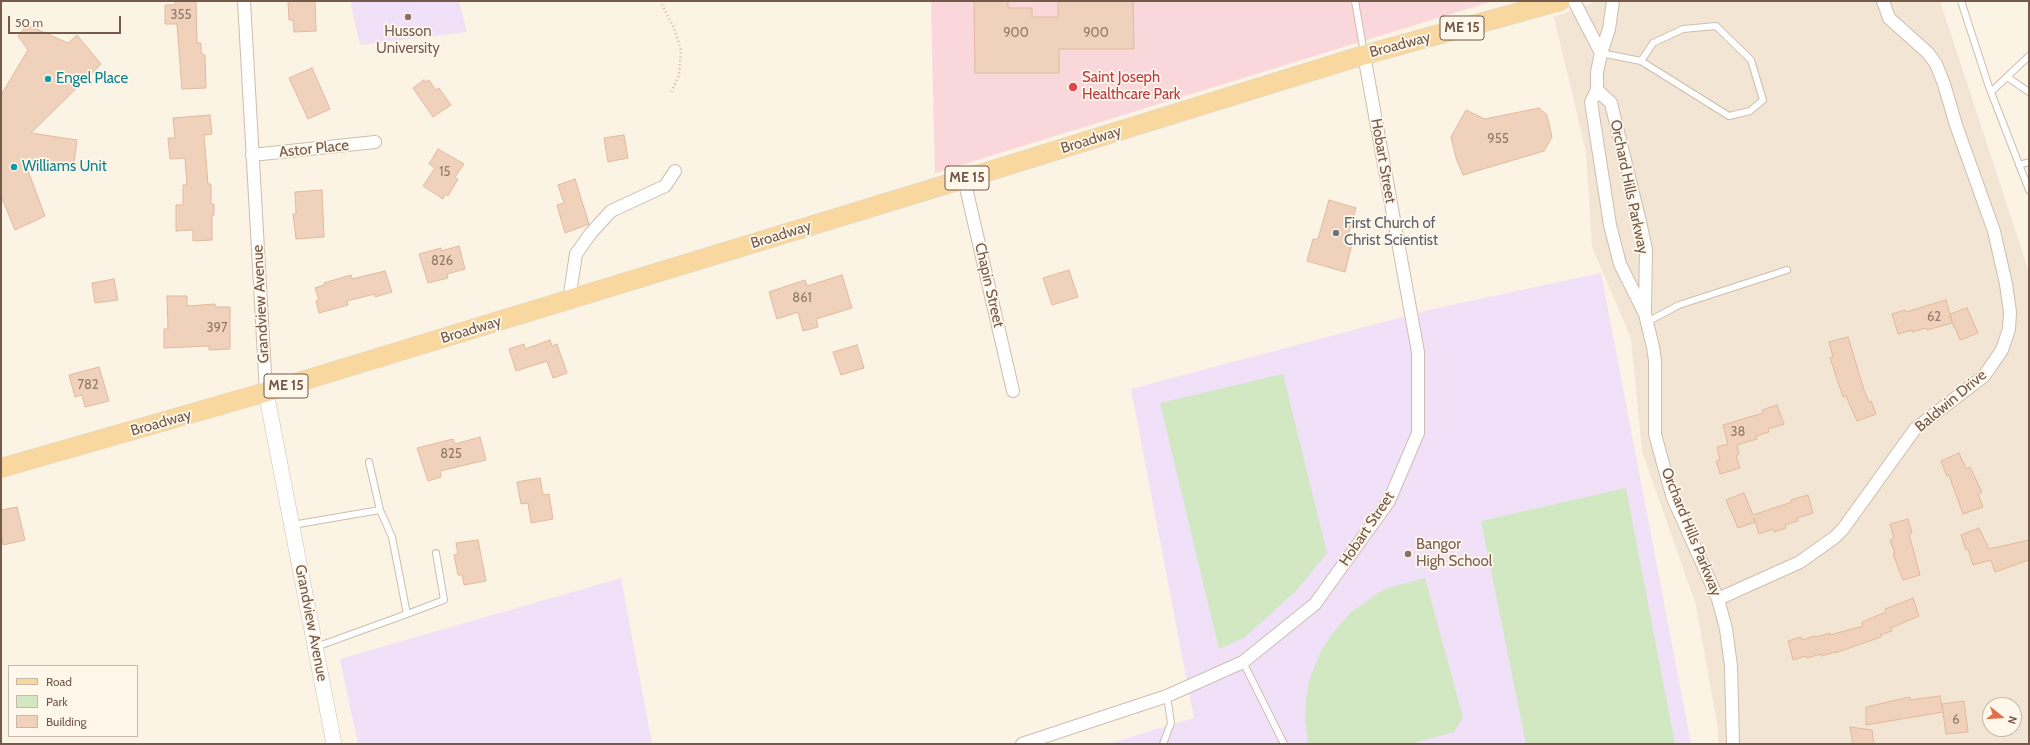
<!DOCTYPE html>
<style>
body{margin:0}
#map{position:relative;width:2030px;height:745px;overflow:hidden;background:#fbf3e4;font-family:Cabin,sans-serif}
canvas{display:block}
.frame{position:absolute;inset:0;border:2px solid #735a4b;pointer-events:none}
.legend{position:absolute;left:8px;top:665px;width:130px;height:72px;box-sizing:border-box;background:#fef7ea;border:1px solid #c6b8aa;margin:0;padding:5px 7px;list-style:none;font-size:12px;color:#735a4b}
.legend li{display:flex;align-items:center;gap:8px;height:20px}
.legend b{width:20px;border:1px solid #c6b8aa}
.north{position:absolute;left:1982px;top:697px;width:40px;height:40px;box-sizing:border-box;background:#fef7ea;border:1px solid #c6b8aa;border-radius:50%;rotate:107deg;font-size:11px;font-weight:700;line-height:16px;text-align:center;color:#735a4b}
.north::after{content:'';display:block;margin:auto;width:14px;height:18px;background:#e1714d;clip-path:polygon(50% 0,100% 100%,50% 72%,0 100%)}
.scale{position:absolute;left:8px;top:16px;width:113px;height:18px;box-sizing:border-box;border:2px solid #735a4b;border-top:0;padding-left:5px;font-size:12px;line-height:14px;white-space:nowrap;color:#735a4b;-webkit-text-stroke:3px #fef7ea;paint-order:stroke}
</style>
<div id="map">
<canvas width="2030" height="745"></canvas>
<div class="frame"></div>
<ul class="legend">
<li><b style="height:5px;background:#f8d89e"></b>Road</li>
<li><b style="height:11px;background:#d1e8c3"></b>Park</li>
<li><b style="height:11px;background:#f0d2bc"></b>Building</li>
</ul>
<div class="north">N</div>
<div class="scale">50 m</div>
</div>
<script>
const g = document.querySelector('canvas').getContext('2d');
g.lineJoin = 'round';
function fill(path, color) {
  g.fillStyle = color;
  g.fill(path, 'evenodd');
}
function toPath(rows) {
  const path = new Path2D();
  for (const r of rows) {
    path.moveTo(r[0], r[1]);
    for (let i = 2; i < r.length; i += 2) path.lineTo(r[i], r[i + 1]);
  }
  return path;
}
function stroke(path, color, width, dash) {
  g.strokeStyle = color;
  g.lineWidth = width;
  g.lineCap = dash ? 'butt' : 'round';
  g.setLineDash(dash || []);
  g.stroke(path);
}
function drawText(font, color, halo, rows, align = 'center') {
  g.font = font + ' Cabin,sans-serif';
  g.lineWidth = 3.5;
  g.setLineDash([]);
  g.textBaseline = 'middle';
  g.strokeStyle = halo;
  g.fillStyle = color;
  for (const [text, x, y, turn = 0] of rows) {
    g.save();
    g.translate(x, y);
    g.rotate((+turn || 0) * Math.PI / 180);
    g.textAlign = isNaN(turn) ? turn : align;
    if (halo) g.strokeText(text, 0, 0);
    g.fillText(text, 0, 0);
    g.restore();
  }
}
fill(toPath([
 [1597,1,1940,1,2029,272,2029,744,1718,744,1718,729,1696,605,1642,451,1631,338,1592,247,1586,152,1554,17],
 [1990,705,2014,705,2014,729,1990,729]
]), '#f3e5d3');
fill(toPath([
 [350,1,459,1,467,32,360,45],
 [1601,273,1691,744,1107,744,1194,718,1131,389,1433,309],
 [621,578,652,744,358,744,340,659]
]), '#f0e1f8');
fill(toPath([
 [931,1,1493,1,935,173]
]), '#f9d7db');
fill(toPath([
 [1283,374,1327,553,1296,591,1245,637,1219,649,1160,403],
 [1626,488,1675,744,1526,744,1481,521],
 [1425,578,1463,717,1454,732,1411,744,1308,744,1305,719,1306,699,1309,680,1322,649,1333,633,1350,613,1378,593,1388,588]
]), '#d1e8c3');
const building = toPath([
 [175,1,196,1,197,43,201,43,201,53,205,55,206,88,182,89,177,24,165,24,165,5,175,5,175,1],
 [288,1,315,1,316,31,294,32,293,20,289,20,288,1],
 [974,1,1008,1,1008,8,1032,8,1032,17,1058,17,1058,1,1133,1,1134,49,1059,49,1059,73,975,73,974,1],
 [27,25,68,43,77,35,101,64,31,133,77,140,73,171,25,163,45,216,15,230,1,196,1,95,28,50,18,36,27,25],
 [312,68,330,109,308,119,289,78,312,68],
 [424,80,425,82,429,80,436,90,439,88,451,105,433,117,413,88,424,80],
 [1539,108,1547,115,1552,137,1544,151,1463,175,1456,158,1451,137,1466,110,1485,119,1539,108],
 [210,115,212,134,204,135,208,184,211,184,211,204,214,204,214,215,212,215,212,240,193,241,193,230,176,231,176,205,183,205,183,185,187,185,185,158,170,159,168,138,175,138,173,118,210,115],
 [624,135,628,158,608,162,604,138,624,135],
 [438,149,464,164,455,177,458,179,448,196,445,194,443,199,423,186,435,168,429,164,438,149],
 [575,179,589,224,565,233,557,205,564,203,558,185,575,179],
 [322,190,324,237,296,239,293,214,296,214,295,192,322,190],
 [1329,200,1356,208,1346,242,1352,244,1345,272,1307,261,1313,239,1318,239,1329,200],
 [459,246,465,269,447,274,448,278,428,283,419,254,441,248,441,251,459,246],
 [1069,270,1078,297,1052,305,1043,278,1069,270],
 [385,271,392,292,375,297,375,294,347,301,348,305,319,313,316,301,319,300,315,288,324,285,324,283,351,275,352,279,385,271],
 [842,275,852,308,816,319,818,327,803,331,798,312,777,319,769,292,805,280,807,286,842,275],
 [114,279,118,300,95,303,92,283,114,279],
 [167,296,187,296,187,306,215,304,216,307,230,307,230,349,209,350,209,346,164,348,164,329,168,329,167,296],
 [1946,300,1952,323,1927,330,1926,328,1912,332,1912,330,1898,334,1892,314,1905,310,1906,312,1946,300],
 [1967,308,1978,333,1960,340,1955,327,1954,328,1950,314,1967,308],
 [1848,337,1864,390,1869,402,1871,401,1876,414,1857,421,1846,396,1843,397,1830,358,1833,357,1829,342,1848,337],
 [550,340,552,346,557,344,567,373,553,378,547,361,516,371,509,349,524,344,525,349,550,340],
 [857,345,864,368,841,375,833,352,857,345],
 [99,367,109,401,85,407,82,395,75,397,69,375,99,367],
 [1777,405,1784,424,1768,429,1769,432,1756,436,1757,439,1737,445,1739,454,1736,456,1740,468,1720,474,1716,461,1720,460,1717,447,1728,444,1723,425,1763,413,1762,410,1777,405],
 [480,437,486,460,440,471,441,477,428,481,417,448,453,439,455,444,480,437],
 [1959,453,1966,469,1970,467,1982,492,1978,494,1983,507,1963,514,1949,475,1947,476,1941,461,1959,453],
 [540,478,543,495,549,494,553,519,531,523,528,503,521,504,517,482,540,478],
 [1744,493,1753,515,1792,502,1791,500,1808,495,1813,513,1797,518,1798,521,1785,525,1786,528,1774,532,1773,529,1759,534,1754,518,1755,522,1738,528,1726,500,1744,493],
 [17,507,25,540,3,545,1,534,1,510,17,507],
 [1908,519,1912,533,1909,534,1920,575,1903,580,1893,554,1895,553,1890,540,1894,538,1890,524,1908,519],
 [1979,528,1989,549,2029,540,2029,560,1995,572,1991,560,1973,565,1968,549,1966,550,1961,535,1979,528],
 [478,540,486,581,464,585,462,575,458,575,454,555,458,554,456,543,478,540],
 [1913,598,1919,616,1891,628,1892,631,1880,635,1881,637,1835,653,1835,652,1821,656,1821,654,1807,658,1806,656,1793,660,1788,641,1801,637,1802,640,1815,636,1816,637,1830,633,1830,635,1863,626,1862,622,1886,612,1885,609,1913,598],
 [1940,696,1943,711,1942,704,1964,701,1968,732,1946,734,1943,712,1866,725,1866,707,1910,697,1910,700,1940,696],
 [1850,727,1872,730,1874,744,1853,744,1850,727]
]);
fill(building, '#f0d2bc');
stroke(building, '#e2b99d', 1);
const service = toPath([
 [1355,1,1364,53],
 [1961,1,1989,87,2029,190],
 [1601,53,1641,61,1729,116,1750,111,1763,100,1751,60,1716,26,1683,29,1653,43,1641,61],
 [2007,77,2029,92],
 [1991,92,2029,56],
 [2019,165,2029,162],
 [1647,322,1679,305,1787,270],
 [292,525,380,510,369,462],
 [407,614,444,600,436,553],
 [316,647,407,614,392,537,380,510],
 [1243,662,1284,744],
 [1163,744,1171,723,1167,696]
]);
const minor = toPath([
 [244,1,266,392],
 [1574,1,1601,53],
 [1613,1,1609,29,1601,53,1597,72,1597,90,1591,102,1610,225,1620,264,1645,314,1653,347,1655,361,1655,434,1662,460,1673,498,1718,599,1726,629,1731,666,1733,744],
 [1597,90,1611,103,1640,222,1646,249,1645,311],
 [252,155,375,142],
 [964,179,1013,391],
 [569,300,576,254,591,233,611,211,665,186,675,171],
 [1718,599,1800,562,1835,537,1843,529,1915,429,1984,376,2002,350,2009,329,2010,312,2006,284,1994,231,1956,125,1944,84,1936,64,1928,53,1889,18,1883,1],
 [1022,744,1167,696,1243,662,1315,604,1389,501,1418,433,1418,352,1364,55]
]);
const tertiary = toPath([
 [266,392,334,744]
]);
const primary = toPath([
 [1,468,266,392,964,179,1364,55,1560,1]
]);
stroke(service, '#cebdae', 8);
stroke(minor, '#cebdae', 14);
stroke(tertiary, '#cebdae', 16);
stroke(primary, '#dbd4d0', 20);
stroke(toPath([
 [660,1,674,28,681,50,679,75,671,93]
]), '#d4b5a0', 2.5, [1, 3]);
stroke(service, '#fff', 6);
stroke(minor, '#fff', 12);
stroke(tertiary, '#fff', 15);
stroke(primary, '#f8d89e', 19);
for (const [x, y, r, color] of [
 [408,17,4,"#8d6e63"],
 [48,79,4,"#0f9aa8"],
 [1073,87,5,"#e0444e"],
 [14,167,4,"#0f9aa8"],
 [1336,233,4,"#6b7280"],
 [1408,554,4,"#8d6e63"]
]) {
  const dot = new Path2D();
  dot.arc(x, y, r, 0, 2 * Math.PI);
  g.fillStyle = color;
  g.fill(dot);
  stroke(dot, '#fef7ea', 1.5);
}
drawText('13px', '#927867', null, [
 ["355",181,15],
 ["900",1016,33],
 ["900",1096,33],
 ["955",1498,139],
 ["15",445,172],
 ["826",442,261],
 ["861",802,298],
 ["62",1934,317],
 ["397",217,328],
 ["782",88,385],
 ["38",1738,432],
 ["825",451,454],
 ["6",1956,720]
]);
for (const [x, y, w] of [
 [1462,28,44],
 [967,178,44],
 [286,386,44]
]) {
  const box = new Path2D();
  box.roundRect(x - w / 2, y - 12, w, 24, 3);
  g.fillStyle = '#fef7ea';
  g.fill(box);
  stroke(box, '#735a4b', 1);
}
drawText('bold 14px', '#735a4b', null, [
 ["ME 15",1462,28],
 ["ME 15",967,178],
 ["ME 15",286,386]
]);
drawText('15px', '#785e54', '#fef7ea', [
 ["Husson",408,32],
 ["University",408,49],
 ["Bangor",1416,545,"left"],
 ["High School",1416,562,"left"]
]);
drawText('15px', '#735a4b', '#fef7ea', [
 ["Broadway",1400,45,-15],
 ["Broadway",1091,140,-17],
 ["Astor Place",314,149,-6],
 ["Hobart Street",1383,161,80],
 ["Orchard Hills Parkway",1629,187,78],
 ["Broadway",781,235,-17],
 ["Chapin Street",989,285,77],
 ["Grandview Avenue",261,304,-93],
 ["Broadway",471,330,-17],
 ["Baldwin Drive",1951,401,-40],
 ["Broadway",161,423,-16],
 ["Hobart Street",1367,529,-56],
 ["Orchard Hills Parkway",1691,532,68],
 ["Grandview Avenue",311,623,79]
]);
drawText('15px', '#be3a42', '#fef7ea', [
 ["Saint Joseph",1082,78],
 ["Healthcare Park",1082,95]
], 'left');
drawText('15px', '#0d838f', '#fef7ea', [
 ["Engel Place",56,79],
 ["Williams Unit",22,167]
], 'left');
drawText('15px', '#5b616d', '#fef7ea', [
 ["First Church of",1344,224],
 ["Christ Scientist",1344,241]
], 'left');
</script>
